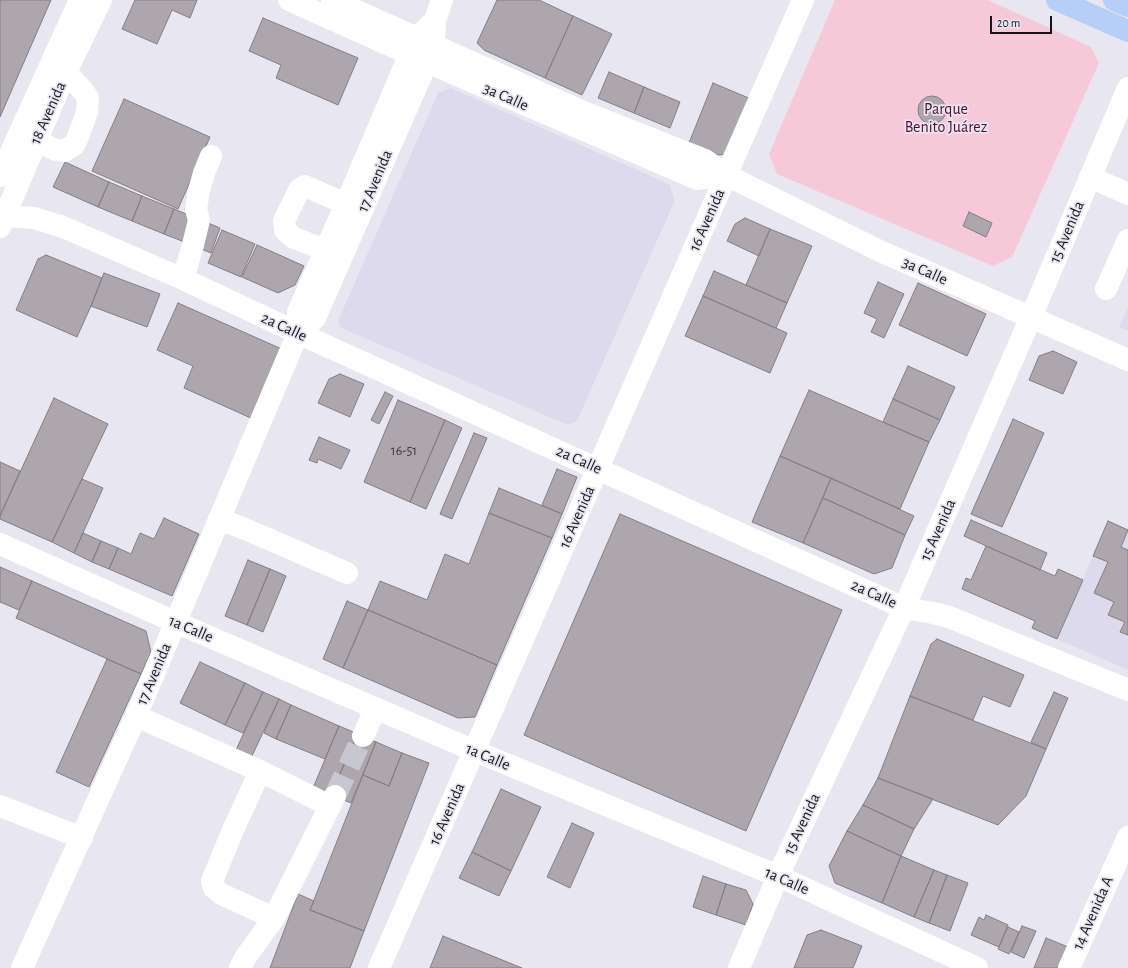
<!DOCTYPE html>
<meta charset="utf-8">
<style>
body{margin:0}
#map{position:relative;width:1128px;height:968px;overflow:hidden;background:#e7e6f1;font-family:"Alegreya Sans",sans-serif}
canvas{display:block}
.scale{position:absolute;left:990px;top:16px;width:62px;height:18px;box-sizing:border-box;border:2px solid #16161a;border-top:0;padding-left:5px;font-size:12px;line-height:14px;white-space:nowrap;color:#16161a;-webkit-text-stroke:3px #e7e6f1;paint-order:stroke}
</style>
<div id="map">
<canvas width="1128" height="968"></canvas>
<div class="scale">20 m</div>
</div>
<script>
const g = document.querySelector('canvas').getContext('2d');
g.lineJoin = 'round';
function fill(path, color) {
  g.fillStyle = color;
  g.fill(path, 'evenodd');
}
function toPath(rows) {
  const path = new Path2D();
  for (const r of rows) {
    if (r.length === 3) {
      path.moveTo(r[0] + r[2], r[1]);
      path.arc(r[0], r[1], r[2], 0, 2 * Math.PI);
      continue;
    }
    path.moveTo(r[0], r[1]);
    for (let i = 2; i < r.length; i += 2) path.lineTo(r[i], r[i + 1]);
  }
  return path;
}
function stroke(path, color, width, dash) {
  g.strokeStyle = color;
  g.lineWidth = width;
  g.lineCap = dash ? 'butt' : 'round';
  g.setLineDash(dash || []);
  g.stroke(path);
}
function drawText(font, color, halo, rows, align = 'center') {
  g.font = font + ' "Alegreya Sans",sans-serif';
  g.lineWidth = 3.5;
  g.setLineDash([]);
  g.textBaseline = 'middle';
  g.strokeStyle = halo;
  g.fillStyle = color;
  for (const [text, x, y, turn = 0] of rows) {
    g.save();
    g.translate(x, y);
    g.rotate((+turn || 0) * Math.PI / 180);
    g.textAlign = isNaN(turn) ? turn : align;
    if (halo) g.strokeText(text, 0, 0);
    g.fillText(text, 0, 0);
    g.restore();
  }
}
fill(toPath([
 [451,88,669,184,675,200,577,421,568,425,341,328,338,321,438,93],
 [1128,307,1128,331,1119,327],
 [1108,521,1128,530,1128,670,1057,639]
]), '#dcdaec');
fill(toPath([
 [835,0,988,0,1091,47,1099,63,1012,257,993,266,777,174,769,154]
]), '#f6c9d8');
const building = toPath([
 [0,0,51,0,0,117,0,0],
 [135,0,197,0,190,18,172,10,157,44,122,29,135,0],
 [497,0,539,0,573,16,545,78,484,50,477,43,497,0],
 [573,16,612,34,582,95,545,78,573,16],
 [263,18,358,58,338,105,276,78,281,65,249,51,263,18],
 [609,72,644,87,634,113,598,98,609,72],
 [713,83,751,99,728,154,717,155,689,143,713,83],
 [644,87,680,102,670,128,634,113,644,87],
 [932,110,14],
 [124,99,210,137,178,209,92,171,124,99],
 [65,162,109,182,98,207,53,187,65,162],
 [109,182,142,196,132,221,98,207,109,182],
 [142,196,174,209,164,234,132,221,142,196],
 [174,209,191,216,187,243,164,234,174,209],
 [969,212,992,223,986,237,963,226,969,212],
 [196,218,220,228,211,253,187,243,196,218],
 [745,218,770,229,759,256,727,241,735,224,745,218],
 [770,229,812,246,787,303,746,285,770,229],
 [222,230,255,244,241,277,208,263,222,230],
 [257,245,304,266,295,285,278,293,242,277,257,245],
 [46,255,102,278,91,306,77,337,16,310,38,259,46,255],
 [714,271,787,303,776,328,703,296,714,271],
 [104,273,160,294,147,327,91,306,104,273],
 [878,282,904,294,884,338,871,332,877,319,864,313,878,282],
 [918,283,986,314,967,356,899,325,918,283],
 [703,296,787,333,770,373,685,336,703,296],
 [178,303,284,350,253,419,184,388,193,366,157,350,178,303],
 [1053,351,1077,362,1063,394,1029,380,1039,356,1053,351],
 [908,366,955,387,940,420,893,399,908,366],
 [340,374,364,384,350,417,318,403,329,379,340,374],
 [809,390,929,442,900,509,780,456,809,390],
 [385,392,393,396,379,424,371,420,385,392],
 [54,398,108,424,52,542,0,519,0,516,54,398],
 [893,399,940,420,929,442,883,422,893,399],
 [398,400,445,420,410,502,364,482,398,400],
 [1013,419,1044,433,1002,527,971,514,1013,419],
 [445,420,462,428,426,509,410,502,445,420],
 [474,433,487,438,452,519,440,514,474,433],
 [319,437,350,450,341,469,318,459,317,463,309,460,319,437],
 [780,456,831,478,803,543,752,522,780,456],
 [0,462,20,471,0,516,0,462],
 [557,469,577,477,562,514,542,505,557,469],
 [831,478,914,516,905,535,823,498,831,478],
 [82,479,103,488,74,553,52,542,82,479],
 [499,488,562,514,552,538,489,513,499,488],
 [823,498,905,535,892,568,874,574,803,543,823,498],
 [489,513,552,538,497,665,368,610,380,581,427,600,445,554,469,564,489,513],
 [620,514,842,610,746,831,524,735,620,514],
 [164,518,199,534,172,596,109,569,118,548,131,554,140,533,154,539,164,518],
 [971,520,1047,553,1040,570,964,536,971,520],
 [1108,521,1128,530,1121,547,1128,550,1128,635,1120,632,1125,622,1108,615,1114,602,1094,593,1108,562,1093,556,1108,521],
 [83,533,101,541,92,562,74,553,83,533],
 [101,541,118,548,109,569,92,562,101,541],
 [986,546,1055,576,1058,569,1083,580,1057,639,1032,628,1035,621,962,589,966,578,971,580,986,546],
 [248,560,270,569,247,625,225,616,248,560],
 [0,567,32,581,19,610,0,602,0,567],
 [270,569,286,576,263,632,247,625,270,569],
 [32,581,146,631,151,652,141,674,16,618,32,581],
 [347,601,368,610,343,668,323,659,347,601],
 [368,610,497,665,475,717,458,718,343,668,368,610],
 [937,639,1024,675,1010,707,983,696,973,720,910,696,931,644,937,639],
 [107,659,141,674,89,787,56,772,107,659],
 [200,662,245,683,225,725,180,703,200,662],
 [245,683,263,692,243,733,225,725,245,683],
 [263,692,279,699,250,760,235,752,263,692],
 [1054,692,1068,698,1046,749,1031,742,1054,692],
 [910,696,1046,749,1026,796,998,825,878,778,910,696],
 [279,699,291,705,276,739,264,733,279,699],
 [291,705,339,726,325,759,276,739,291,705],
 [339,726,363,736,357,734,331,795,313,788,339,726],
 [357,734,376,742,351,803,331,795,357,734],
 [376,742,402,753,389,786,363,775,376,742],
 [402,753,429,763,364,931,310,910,363,775,389,786,402,753],
 [878,778,933,799,914,829,863,805,878,778],
 [501,789,541,807,511,871,472,852,501,789],
 [863,805,914,829,901,856,847,831,863,805],
 [572,823,594,833,570,888,547,877,572,823],
 [847,831,901,856,882,903,835,883,829,866,847,831],
 [472,852,511,871,499,896,459,878,472,852],
 [901,856,934,870,914,917,882,903,901,856],
 [934,870,947,875,929,923,914,917,934,870],
 [947,875,968,883,950,931,929,923,947,875],
 [703,876,726,884,716,915,693,907,703,876],
 [726,884,746,890,753,904,746,925,716,915,726,884],
 [298,894,314,901,310,910,364,931,350,968,270,968,298,894],
 [986,915,1008,925,999,947,971,935,979,917,984,920,986,915],
 [1022,926,1036,931,1024,958,1011,952,1022,926],
 [1008,927,1019,932,1009,954,998,949,1008,927],
 [821,930,862,946,853,968,794,968,807,935,821,930],
 [443,936,522,968,430,968,443,936],
 [1046,938,1073,949,1066,968,1034,968,1046,938]
]);
fill(building, '#ada6ad');
stroke(building, '#847d85', 1);
stroke(toPath([
 [335,796,363,736]
]), '#c8c7d1', 22, [22, 11]);
stroke(toPath([
 [289,0,427,62,697,179,726,175],
 [332,0,586,113,705,160,726,175,882,252,1128,360],
 [36,141,56,150,64,151,74,145,78,137,87,112,88,98,84,92,66,72],
 [0,176,80,0],
 [1090,177,1128,194],
 [0,213,5,216,34,218,63,227,183,279,298,333,904,608,933,613,949,617,1128,690],
 [0,227,66,72,101,0],
 [326,250,294,238,289,234,285,230,284,221,299,190,305,186,346,204],
 [183,279,193,245,199,220,196,209,199,191,204,173,211,156],
 [1106,289,1128,240],
 [298,333,315,318,434,46,435,20,442,0],
 [219,519,245,529,347,573],
 [0,544,175,622,475,751,778,876,977,968],
 [136,716,260,771,330,806],
 [363,736,376,708],
 [0,806,82,838],
 [274,918,335,796],
 [22,968,136,716,298,333,298,312,346,204,403,70,417,38,435,20],
 [240,968,245,958,274,918,221,894,214,888,212,881,233,830,260,771],
 [379,968,803,0],
 [739,968,778,876,904,608,1031,317,1128,88],
 [1069,968,1128,837]
]), '#fff', 22);
stroke(toPath([
 [1057,0,1128,31],
 [1114,0,1128,6]
]), '#b5cff6', 22);
drawText('14px', '#3c3a3f', null, [
 ["16-51",404,451]
]);
drawText('16px', '#16161a', '#e7e6f1', [
 ["3a Calle",506,97,24],
 ["18 Avenida",48,113,-66],
 ["17 Avenida",375,181,-67],
 ["16 Avenida",707,220,-66],
 ["15 Avenida",1067,232,-67],
 ["3a Calle",925,271,24],
 ["2a Calle",284,327,25],
 ["2a Calle",579,460,24],
 ["16 Avenida",577,517,-66],
 ["15 Avenida",938,530,-66],
 ["2a Calle",874,594,24],
 ["1a Calle",191,629,23],
 ["17 Avenida",154,674,-67],
 ["1a Calle",488,757,23],
 ["16 Avenida",447,814,-66],
 ["15 Avenida",802,824,-65],
 ["1a Calle",787,881,24],
 ["14 Avenida A",1093,913,-66]
]);
drawText('16px', '#590a31', '#e7e6f1', [
 ["Parque",946,109],
 ["Benito Juárez",946,127]
]);
</script>
